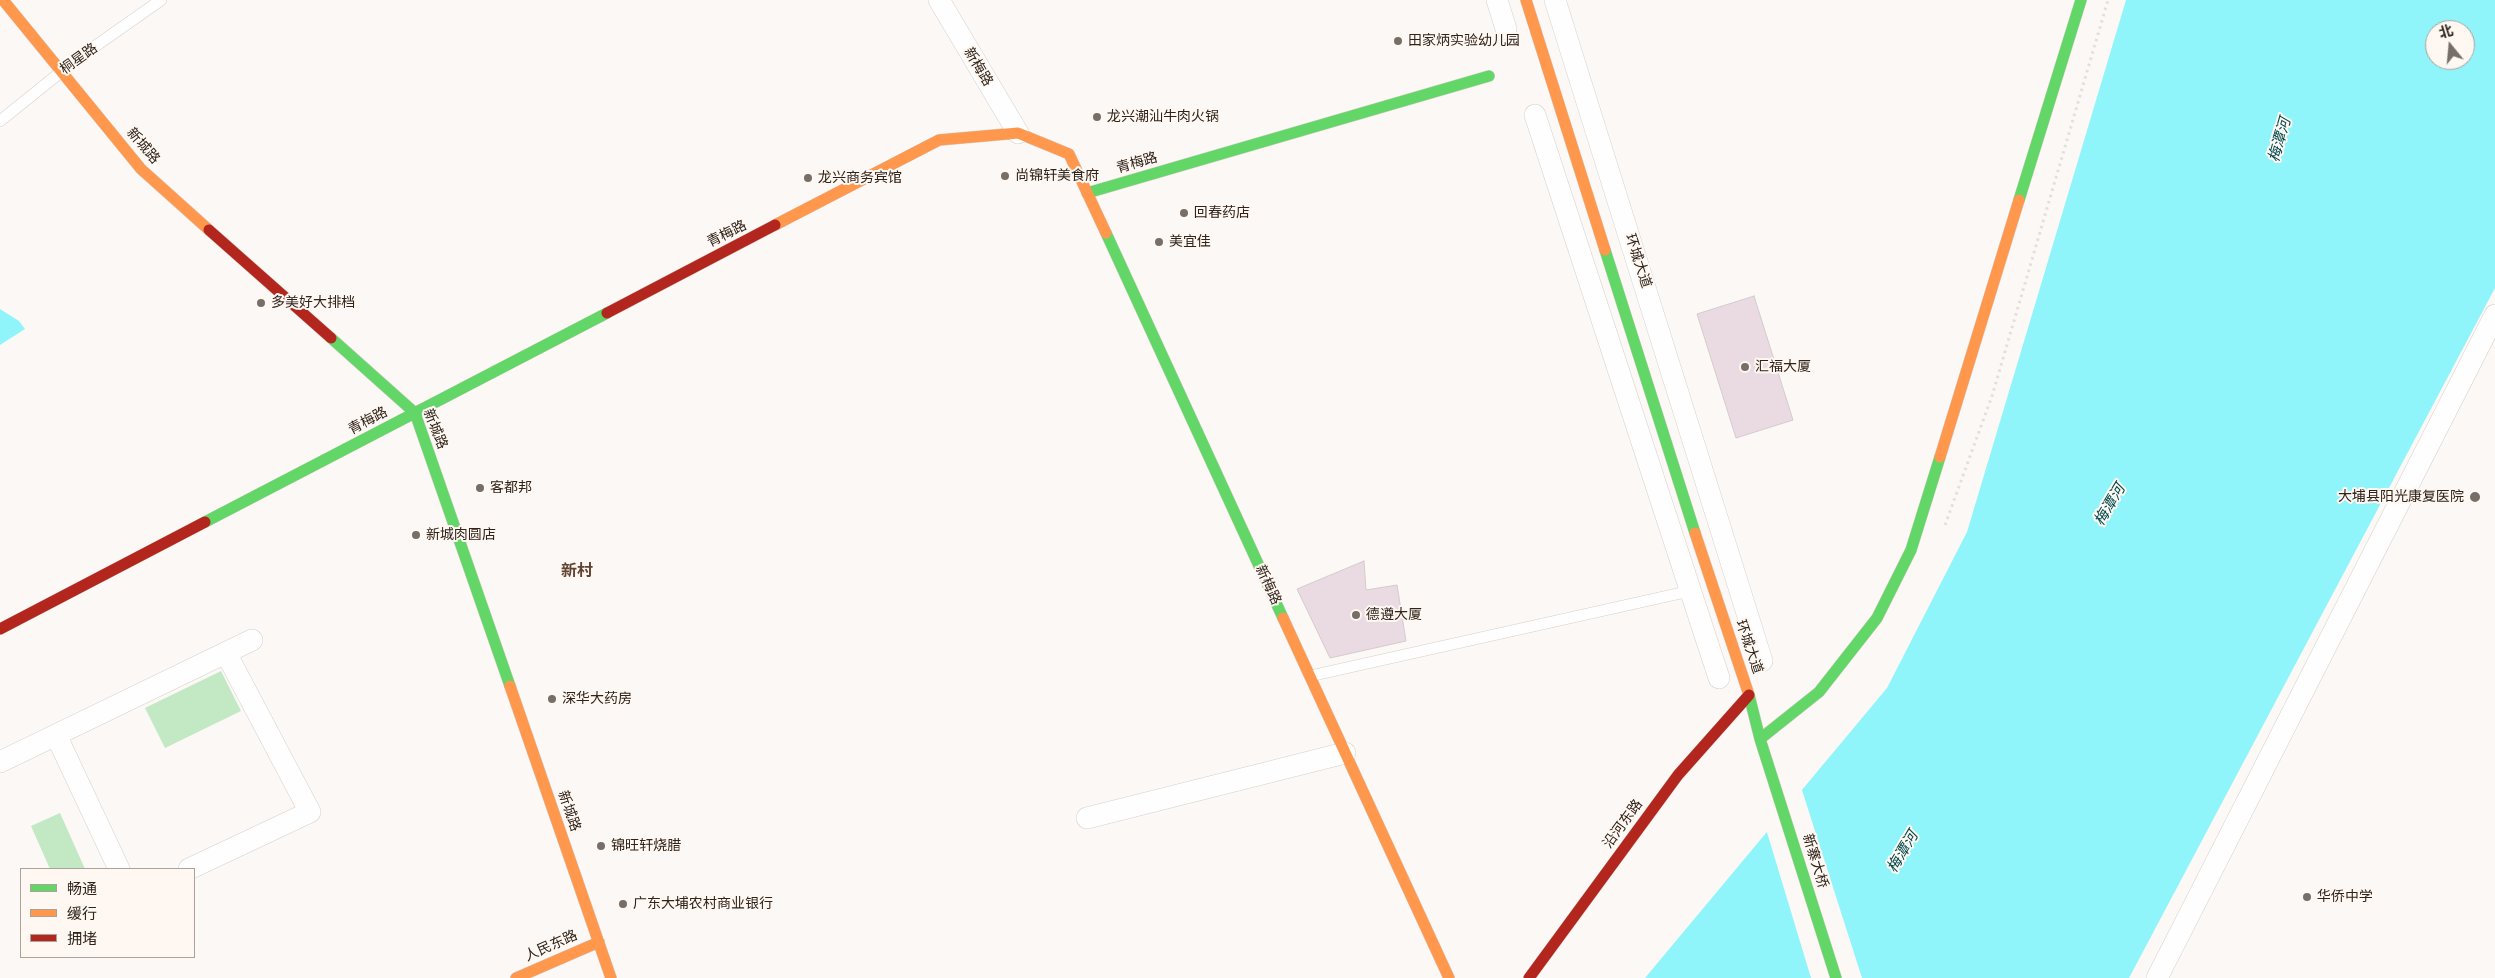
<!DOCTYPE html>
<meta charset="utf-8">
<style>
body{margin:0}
#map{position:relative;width:2495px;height:978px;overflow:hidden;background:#fbf8f5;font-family:"PT Sans Narrow","Noto Sans SC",sans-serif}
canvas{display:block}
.legend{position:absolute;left:20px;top:868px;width:175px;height:90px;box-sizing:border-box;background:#fef7f2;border:1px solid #aba29c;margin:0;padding:6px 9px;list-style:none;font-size:15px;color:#2f231a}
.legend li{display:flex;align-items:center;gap:10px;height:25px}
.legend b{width:25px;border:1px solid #aba29c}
.north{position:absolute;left:2425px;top:20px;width:50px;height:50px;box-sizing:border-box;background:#fef7f2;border:1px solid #aba29c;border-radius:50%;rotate:343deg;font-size:14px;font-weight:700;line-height:20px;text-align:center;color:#2f231a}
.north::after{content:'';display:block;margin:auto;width:18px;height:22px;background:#766e67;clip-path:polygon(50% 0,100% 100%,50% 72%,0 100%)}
</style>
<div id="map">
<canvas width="2495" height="978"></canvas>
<ul class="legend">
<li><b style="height:6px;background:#63d668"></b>畅通</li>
<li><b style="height:6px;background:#ff974d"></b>缓行</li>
<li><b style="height:6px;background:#b3261e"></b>拥堵</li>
</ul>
<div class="north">北</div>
</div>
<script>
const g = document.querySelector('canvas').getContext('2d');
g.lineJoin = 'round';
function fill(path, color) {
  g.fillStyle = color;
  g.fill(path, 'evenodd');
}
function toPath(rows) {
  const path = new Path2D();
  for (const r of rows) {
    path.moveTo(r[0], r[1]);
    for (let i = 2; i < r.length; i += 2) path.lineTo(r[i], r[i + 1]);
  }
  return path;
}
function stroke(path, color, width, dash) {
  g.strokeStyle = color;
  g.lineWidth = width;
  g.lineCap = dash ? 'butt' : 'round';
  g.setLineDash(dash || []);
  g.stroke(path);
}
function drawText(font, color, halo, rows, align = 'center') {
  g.font = font + ' "PT Sans Narrow","Noto Sans SC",sans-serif';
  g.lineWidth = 4;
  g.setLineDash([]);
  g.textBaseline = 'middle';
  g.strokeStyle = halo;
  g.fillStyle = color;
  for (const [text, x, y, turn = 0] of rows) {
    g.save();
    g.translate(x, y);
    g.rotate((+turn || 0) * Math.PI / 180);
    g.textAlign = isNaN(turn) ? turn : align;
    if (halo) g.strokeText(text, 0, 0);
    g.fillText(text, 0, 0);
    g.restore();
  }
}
fill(toPath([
 [221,671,241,711,165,748,145,708],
 [60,813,85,869,50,869,31,826]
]), '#c3e9c4');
fill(toPath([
 [2126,0,2495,0,2495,288,2129,978,1645,978,1887,688,1967,532],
 [2435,30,2465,30,2465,60,2435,60],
 [0,309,19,321,25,329,0,345]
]), '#90f4fb');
fill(toPath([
 [1801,787,1862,978,1811,978,1766,829]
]), '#fbf8f5');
const building = toPath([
 [1754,296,1793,420,1736,438,1697,314,1754,296],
 [1364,561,1366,590,1397,585,1406,641,1330,658,1297,589,1364,561]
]);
fill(building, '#eadbe2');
stroke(building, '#d3cbcd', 1);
const lane = toPath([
 [0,121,77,59,161,0],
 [1310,676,1690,591]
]);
const street = toPath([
 [939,0,1018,133],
 [1497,0,1506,29],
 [1555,0,1762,661],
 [1535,115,1719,678],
 [56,735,119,869],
 [0,762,252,640],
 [1087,818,1345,753],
 [189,869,310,812,226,653],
 [2157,978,2495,315]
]);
const fast = toPath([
 [1087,193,1489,76],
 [2019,200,2081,0],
 [1106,233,1283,618],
 [1605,250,1695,533],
 [331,338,415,413,510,686],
 [205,522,607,313],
 [1749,695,1760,739,1836,978],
 [1760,739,1819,692,1877,618,1911,550,1940,457]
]);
const slow = toPath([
 [3,0,141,169,209,230],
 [1526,0,1605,250],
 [775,225,939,140,1018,133,1069,154,1106,233],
 [1940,457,2019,200],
 [1695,533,1749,695],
 [1283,618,1449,978],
 [510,686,611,978],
 [516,978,599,942]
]);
const jam = toPath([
 [209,230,331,338],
 [607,313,775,225],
 [0,629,205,522],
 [1529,978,1678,775,1749,695]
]);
stroke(lane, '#d8d0cb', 12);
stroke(street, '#d8d0cb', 22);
stroke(fast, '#d8d0cb', 12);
stroke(slow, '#d8d0cb', 12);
stroke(jam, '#d8d0cb', 12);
stroke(toPath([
 [1945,525,1992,396,2108,0]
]), '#e2e0df', 3, [2.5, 4]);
stroke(lane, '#fefefe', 11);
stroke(street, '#fefefe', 21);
stroke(fast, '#63d668', 11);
stroke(slow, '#ff974d', 11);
stroke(jam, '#b3261e', 11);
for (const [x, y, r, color] of [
 [1398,41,5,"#766e67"],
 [1097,117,5,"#766e67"],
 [1005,176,5,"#766e67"],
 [808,178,5,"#766e67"],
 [1184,213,5,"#766e67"],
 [1159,242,5,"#766e67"],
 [261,303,5,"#766e67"],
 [1745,367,5,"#766e67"],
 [480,488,5,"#766e67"],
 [2475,497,6,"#766e67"],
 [416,535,5,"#766e67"],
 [1356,615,5,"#766e67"],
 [552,699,5,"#766e67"],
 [601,846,5,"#766e67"],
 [2307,897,5,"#766e67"],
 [623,904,5,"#766e67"]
]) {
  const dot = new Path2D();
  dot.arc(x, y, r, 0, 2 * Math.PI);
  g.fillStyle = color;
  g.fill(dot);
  stroke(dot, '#fef7f2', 2);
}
drawText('14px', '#2f231a', '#fef7f2', [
 ["田家炳实验幼儿园",1408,41],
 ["龙兴潮汕牛肉火锅",1107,117],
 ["尚锦轩美食府",1015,176],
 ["龙兴商务宾馆",818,178],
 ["回春药店",1194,213],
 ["美宜佳",1169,242],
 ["多美好大排档",271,303],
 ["汇福大厦",1755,367],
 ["客都邦",490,488],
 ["大埔县阳光康复医院",2464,497,"right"],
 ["新城肉圆店",426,535],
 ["德遵大厦",1366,615],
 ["深华大药房",562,699],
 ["锦旺轩烧腊",611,846],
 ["华侨中学",2317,897],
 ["广东大埔农村商业银行",633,904]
], 'left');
drawText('14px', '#2f231a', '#fef7f2', [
 ["桐星路",79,59,-36],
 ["新梅路",978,67,59],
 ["新城路",143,146,49],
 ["青梅路",1137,163,-16],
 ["青梅路",727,234,-27],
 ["环城大道",1638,261,72],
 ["青梅路",368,421,-28],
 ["新城路",435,429,68],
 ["新梅路",1268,585,65],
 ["环城大道",1749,647,71],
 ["新城路",569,811,71],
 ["沿河东路",1623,824,-54],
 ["新寨大桥",1815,861,73],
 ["人民东路",551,946,-24]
]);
drawText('italic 15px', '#01484c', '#fef7f2', [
 ["梅潭河",2280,140,-74],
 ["梅潭河",2110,505,-59],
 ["梅潭河",1903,852,-59]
]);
drawText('bold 16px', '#5f4431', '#fef7f2', [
 ["新村",577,571]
]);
</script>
